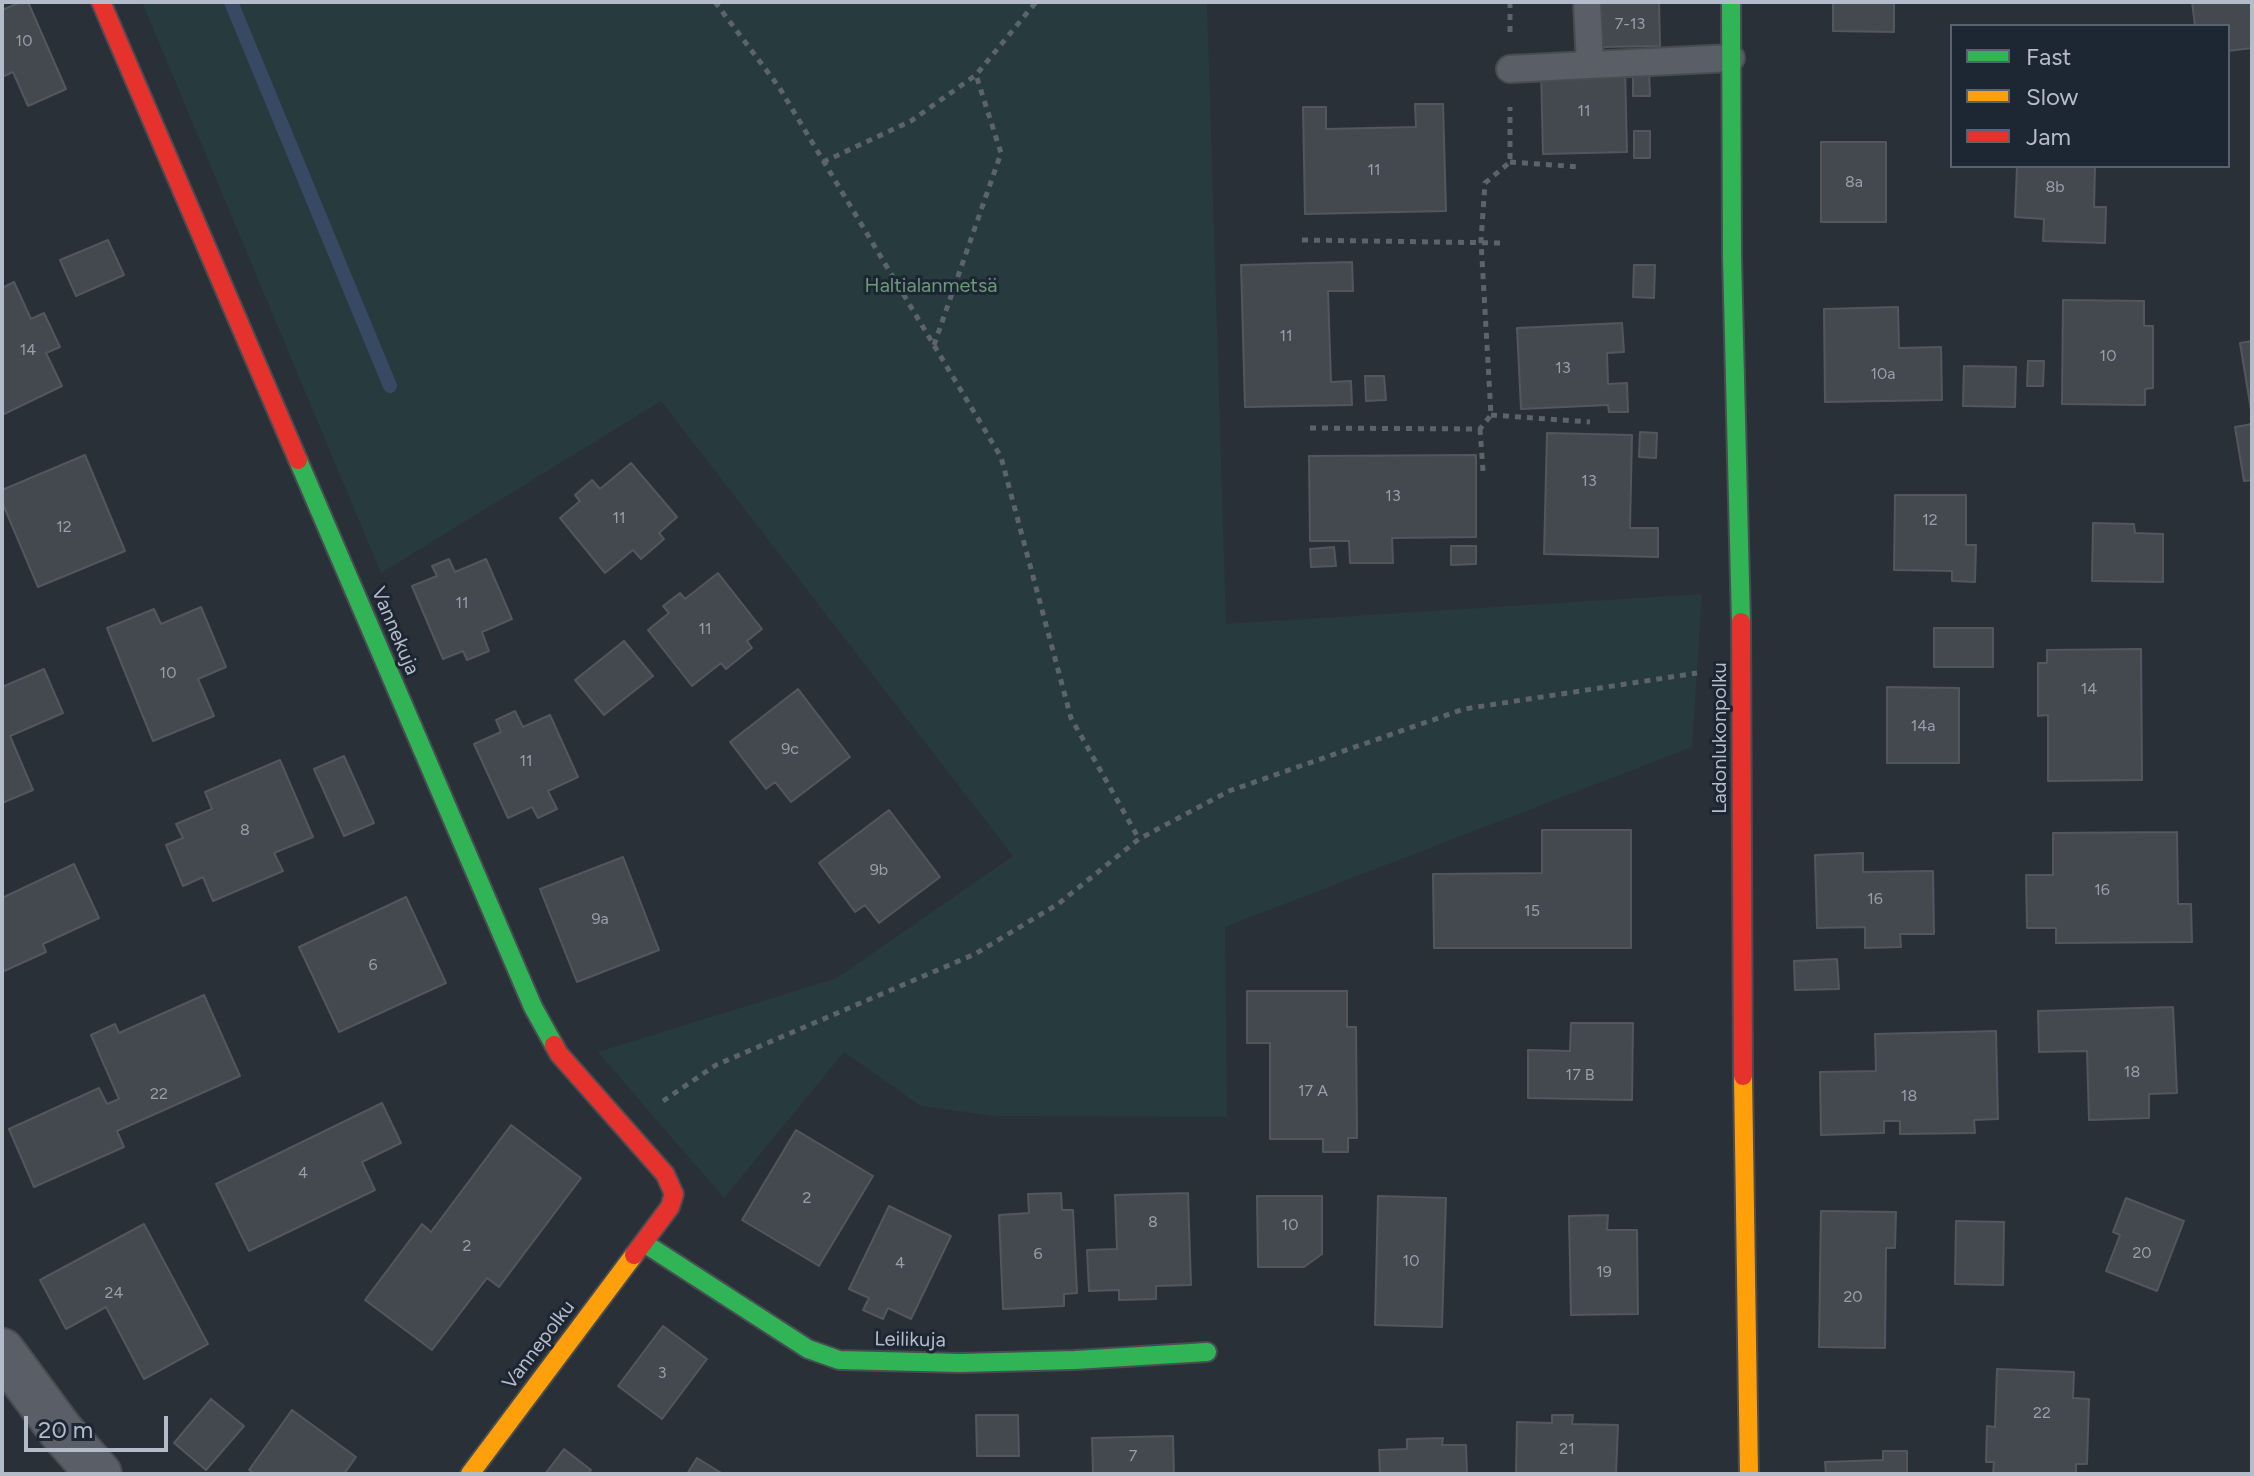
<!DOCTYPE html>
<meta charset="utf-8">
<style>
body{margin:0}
#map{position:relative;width:2254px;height:1476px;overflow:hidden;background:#2a3038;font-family:Figtree,sans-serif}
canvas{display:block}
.frame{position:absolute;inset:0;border:4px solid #b4bcc9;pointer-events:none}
.legend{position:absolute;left:1950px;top:24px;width:280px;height:144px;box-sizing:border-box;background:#1d2633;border:2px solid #59626f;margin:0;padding:10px 14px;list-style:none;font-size:24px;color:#b4bcc9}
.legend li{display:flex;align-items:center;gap:16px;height:40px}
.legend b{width:40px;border:2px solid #59626f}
.scale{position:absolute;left:24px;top:1416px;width:144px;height:36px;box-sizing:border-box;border:4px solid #b4bcc9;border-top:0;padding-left:10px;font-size:24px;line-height:28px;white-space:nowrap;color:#b4bcc9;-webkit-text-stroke:6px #1d2633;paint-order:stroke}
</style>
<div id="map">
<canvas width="2254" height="1476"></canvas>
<div class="frame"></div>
<ul class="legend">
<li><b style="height:10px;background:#30b455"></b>Fast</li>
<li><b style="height:10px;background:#ff9f0a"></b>Slow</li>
<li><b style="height:10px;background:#e5322d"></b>Jam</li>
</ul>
<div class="scale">20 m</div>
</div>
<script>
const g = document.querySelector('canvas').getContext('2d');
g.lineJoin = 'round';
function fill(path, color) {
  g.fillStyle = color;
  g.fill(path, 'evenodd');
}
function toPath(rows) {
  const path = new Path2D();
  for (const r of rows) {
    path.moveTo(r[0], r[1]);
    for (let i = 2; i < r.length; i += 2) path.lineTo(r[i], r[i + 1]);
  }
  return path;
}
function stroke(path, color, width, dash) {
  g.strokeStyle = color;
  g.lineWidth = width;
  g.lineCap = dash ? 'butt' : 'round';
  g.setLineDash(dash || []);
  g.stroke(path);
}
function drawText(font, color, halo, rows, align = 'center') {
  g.font = font + ' Figtree,sans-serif';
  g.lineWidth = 6;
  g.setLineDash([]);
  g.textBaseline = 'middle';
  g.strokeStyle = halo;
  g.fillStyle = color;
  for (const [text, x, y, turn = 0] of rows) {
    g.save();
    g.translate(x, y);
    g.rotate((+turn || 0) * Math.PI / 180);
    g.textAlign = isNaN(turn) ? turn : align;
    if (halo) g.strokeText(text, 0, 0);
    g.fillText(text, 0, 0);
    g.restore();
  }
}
fill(toPath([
 [142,2,1207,2,1226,624,1702,594,1692,747,1225,927,1227,1117,995,1116,921,1106,844,1052,724,1198,598,1052,837,978,1013,856,661,401,381,573]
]), '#273a3e');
stroke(toPath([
 [231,2,390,386]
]), '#384963', 14);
const building = toPath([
 [21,2,28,2,66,89,28,106,13,72,2,77,2,10,21,2],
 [1600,2,1659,2,1660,46,1601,47,1600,2],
 [1833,2,1894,2,1894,32,1833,31,1833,2],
 [2192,2,2252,2,2252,48,2228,51,2228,26,2195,26,2192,2],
 [1625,68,1627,152,1543,154,1541,69,1625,68],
 [1649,70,1650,96,1633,96,1633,71,1649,70],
 [1415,104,1443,104,1446,211,1305,214,1303,107,1326,107,1326,129,1416,127,1415,104],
 [1634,131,1650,131,1650,158,1634,158,1634,131],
 [1821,142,1886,142,1886,222,1821,222,1821,142],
 [2017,166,2095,167,2094,207,2106,207,2105,243,2043,241,2044,219,2015,217,2017,166],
 [108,240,124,275,76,296,60,260,108,240],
 [1352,262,1353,291,1328,291,1331,382,1351,381,1352,405,1245,407,1241,265,1352,262],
 [1634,265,1655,265,1654,298,1633,297,1634,265],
 [14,282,31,319,44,313,60,347,46,353,62,386,2,415,2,288,14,282],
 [2063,300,2144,301,2144,326,2153,326,2153,388,2145,389,2145,405,2062,404,2063,300],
 [1898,307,1899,348,1941,347,1942,400,1825,402,1824,309,1898,307],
 [1622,323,1624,352,1607,353,1608,384,1627,383,1628,412,1609,412,1608,405,1521,409,1517,328,1622,323],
 [2252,341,2252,416,2240,343,2252,341],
 [2028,361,2044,361,2043,386,2027,386,2028,361],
 [1964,366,2016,367,2015,407,1963,406,1964,366],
 [1365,376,1384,376,1386,400,1366,401,1365,376],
 [2252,424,2252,480,2244,481,2235,427,2252,424],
 [1640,432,1657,433,1656,458,1639,457,1640,432],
 [1547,433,1632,435,1630,528,1658,528,1658,557,1544,554,1547,433],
 [85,455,125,551,38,587,2,502,2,490,85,455],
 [1476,455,1476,537,1392,538,1393,563,1350,563,1349,541,1310,541,1309,456,1476,455],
 [631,463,677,517,659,533,664,539,641,559,633,550,605,573,560,518,580,501,575,495,592,480,600,489,631,463],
 [1895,495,1966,495,1966,545,1976,545,1975,582,1952,581,1952,571,1894,570,1895,495],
 [2093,523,2134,524,2135,533,2163,534,2163,582,2092,581,2093,523],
 [1451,546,1476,546,1476,564,1451,565,1451,546],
 [1334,547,1336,566,1311,567,1310,549,1334,547],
 [449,559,455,572,486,559,512,619,482,632,489,651,467,660,463,651,443,659,412,586,437,576,432,566,449,559],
 [718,573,762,629,747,641,752,648,726,669,721,663,692,686,648,630,669,613,663,606,680,593,685,599,718,573],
 [201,607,226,667,198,679,214,716,153,741,107,628,154,609,161,624,201,607],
 [1934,628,1993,628,1993,667,1934,667,1934,628],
 [624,641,653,676,604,715,575,680,624,641],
 [2141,649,2142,780,2048,781,2048,715,2038,716,2038,663,2047,663,2047,650,2141,649],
 [44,669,63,713,10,736,33,790,2,803,2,687,44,669],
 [1887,687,1959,688,1959,763,1887,763,1887,687],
 [798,689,850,757,791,802,775,782,766,789,730,742,798,689],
 [515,711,523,727,550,715,578,777,548,791,557,809,538,818,532,807,508,818,474,744,501,732,496,720,515,711],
 [344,756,374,823,344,836,314,769,344,756],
 [280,760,313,837,274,853,283,871,213,901,203,877,183,886,166,845,183,838,176,824,212,809,205,792,280,760],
 [889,810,940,877,879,923,865,905,855,912,819,863,889,810],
 [1542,830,1631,830,1631,948,1434,948,1433,874,1542,873,1542,830],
 [2177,832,2178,904,2191,904,2192,942,2056,943,2056,928,2027,928,2026,875,2053,875,2053,833,2177,832],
 [1863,853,1863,872,1933,871,1934,934,1900,934,1901,947,1865,948,1865,927,1817,928,1815,855,1863,853],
 [623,857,659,950,577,982,540,889,623,857],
 [74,864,99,918,43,944,46,952,2,972,2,898,74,864],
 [406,897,446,983,339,1032,299,947,406,897],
 [1837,959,1839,989,1795,990,1794,961,1837,959],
 [1247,991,1347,991,1347,1027,1356,1027,1357,1138,1348,1138,1348,1152,1323,1152,1323,1139,1270,1139,1270,1043,1247,1043,1247,991],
 [204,995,240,1076,117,1131,124,1147,34,1187,9,1129,99,1088,107,1104,119,1099,91,1035,115,1024,119,1033,204,995],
 [2173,1007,2177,1093,2149,1094,2149,1118,2089,1120,2087,1051,2039,1052,2038,1011,2173,1007],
 [1571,1023,1633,1023,1632,1100,1528,1098,1528,1050,1570,1051,1571,1023],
 [1996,1031,1998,1119,1974,1120,1975,1133,1900,1134,1900,1121,1884,1121,1884,1133,1821,1135,1820,1072,1876,1071,1875,1034,1996,1031],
 [382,1103,401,1143,362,1162,375,1190,249,1251,216,1184,382,1103],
 [511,1125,581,1178,499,1287,487,1278,432,1350,365,1300,422,1224,431,1232,511,1125],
 [796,1130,873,1176,819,1266,742,1220,796,1130],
 [1061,1193,1062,1210,1073,1210,1077,1293,1064,1294,1064,1306,1003,1309,999,1215,1029,1213,1028,1194,1061,1193],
 [1188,1193,1191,1285,1156,1286,1156,1299,1119,1300,1119,1290,1089,1291,1087,1250,1117,1249,1115,1195,1188,1193],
 [1257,1196,1322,1196,1322,1254,1304,1267,1258,1267,1257,1196],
 [1378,1196,1446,1198,1442,1327,1375,1325,1378,1196],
 [2126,1198,2184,1221,2157,1291,2106,1271,2120,1235,2113,1232,2126,1198],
 [889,1206,951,1236,911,1319,888,1308,883,1319,863,1310,869,1298,849,1289,889,1206],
 [1821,1211,1896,1212,1895,1248,1886,1248,1885,1348,1819,1347,1821,1211],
 [1608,1215,1607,1230,1637,1230,1638,1314,1571,1315,1569,1216,1608,1215],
 [1956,1221,2004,1222,2003,1285,1955,1284,1956,1221],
 [144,1224,208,1344,144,1379,106,1307,66,1329,40,1280,144,1224],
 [663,1326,707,1359,662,1419,618,1386,663,1326],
 [1997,1369,2074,1372,2073,1398,2089,1399,2087,1464,2076,1464,2076,1474,1993,1474,1994,1462,1986,1462,1987,1426,1995,1427,1997,1369],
 [211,1399,244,1426,206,1470,174,1443,211,1399],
 [292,1410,356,1457,344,1474,255,1474,249,1470,292,1410],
 [976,1415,1018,1415,1019,1456,977,1456,976,1415],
 [1552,1415,1573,1415,1572,1424,1618,1425,1616,1474,1516,1474,1517,1422,1552,1423,1552,1415],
 [1173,1436,1174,1474,1093,1474,1092,1438,1173,1436],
 [1443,1438,1442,1445,1466,1445,1467,1474,1380,1474,1379,1450,1407,1449,1407,1439,1443,1438],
 [564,1449,591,1470,588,1474,545,1474,564,1449],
 [1883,1451,1907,1451,1907,1474,1826,1474,1825,1462,1883,1460,1883,1451],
 [697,1458,723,1474,687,1474,697,1458]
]);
fill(building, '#444950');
stroke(building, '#52575f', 2);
const lane = toPath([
 [1587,2,1590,63],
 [1510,69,1731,58]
]);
const street = toPath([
 [2,1351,61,1431,99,1474]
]);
const fast = toPath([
 [1731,2,1732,257,1741,622],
 [298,460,533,1007,554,1045],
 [644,1243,808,1349,839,1360,960,1363,1075,1360,1207,1352]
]);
const slow = toPath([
 [1743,1076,1749,1474],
 [470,1474,634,1255]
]);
const jam = toPath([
 [101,2,298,460],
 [1741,622,1743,1076],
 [554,1045,559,1054,665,1174,674,1194,670,1207,634,1255]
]);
stroke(lane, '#484c53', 30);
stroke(street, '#484c53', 48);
stroke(fast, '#484c53', 22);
stroke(slow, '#484c53', 22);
stroke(jam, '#484c53', 22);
stroke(toPath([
 [715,2,779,87,1001,457,1071,718,1139,839],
 [1510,2,1510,33],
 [823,162,911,121,976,75,1036,2],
 [1510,162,1581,167],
 [1302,240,1502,243],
 [934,345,1001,153,976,75],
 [1491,415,1590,422],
 [1310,428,1480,429,1491,415,1481,241,1485,183,1510,162,1510,107],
 [1480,429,1483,471],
 [663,1101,716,1065,975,954,1058,904,1139,839,1229,791,1464,709,1697,673]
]), '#5d636a', 5, [6, 6]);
stroke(lane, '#5a5e66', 26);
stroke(street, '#5a5e66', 44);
stroke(fast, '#30b455', 18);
stroke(slow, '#ff9f0a', 18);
stroke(jam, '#e5322d', 18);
drawText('16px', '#989fab', null, [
 ["7-13",1630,24],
 ["10",24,41],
 ["11",1584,111],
 ["11",1374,170],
 ["8a",1854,182],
 ["8b",2055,187],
 ["11",1286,336],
 ["14",28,350],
 ["10",2108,356],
 ["13",1563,368],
 ["10a",1883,374],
 ["13",1589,481],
 ["13",1393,496],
 ["11",619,518],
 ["12",1930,520],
 ["12",64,527],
 ["11",462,603],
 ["11",705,629],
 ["10",168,673],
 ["14",2089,689],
 ["14a",1923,726],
 ["9c",790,749],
 ["11",526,761],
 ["8",245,830],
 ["9b",879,870],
 ["16",2102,890],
 ["16",1875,899],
 ["15",1532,911],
 ["9a",600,919],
 ["6",373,965],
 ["18",2132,1072],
 ["17 B",1580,1075],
 ["17 A",1313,1091],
 ["22",159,1094],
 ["18",1909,1096],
 ["4",303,1173],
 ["2",807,1198],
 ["8",1153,1222],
 ["10",1290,1225],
 ["2",467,1246],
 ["20",2142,1253],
 ["6",1038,1254],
 ["10",1411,1261],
 ["4",900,1263],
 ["19",1604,1272],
 ["24",114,1293],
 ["20",1853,1297],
 ["3",662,1373],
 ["22",2042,1413],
 ["21",1567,1449],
 ["7",1133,1456]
]);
drawText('20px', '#6b9a76', '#1d2633', [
 ["Haltialanmetsä",931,286]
]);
drawText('20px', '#b4bcc9', '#1d2633', [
 ["Vannekuja",395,631,67],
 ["Ladonlukonpolku",1720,738,-90],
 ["Leilikuja",910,1340,1],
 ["Vannepolku",539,1345,-53]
]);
</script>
